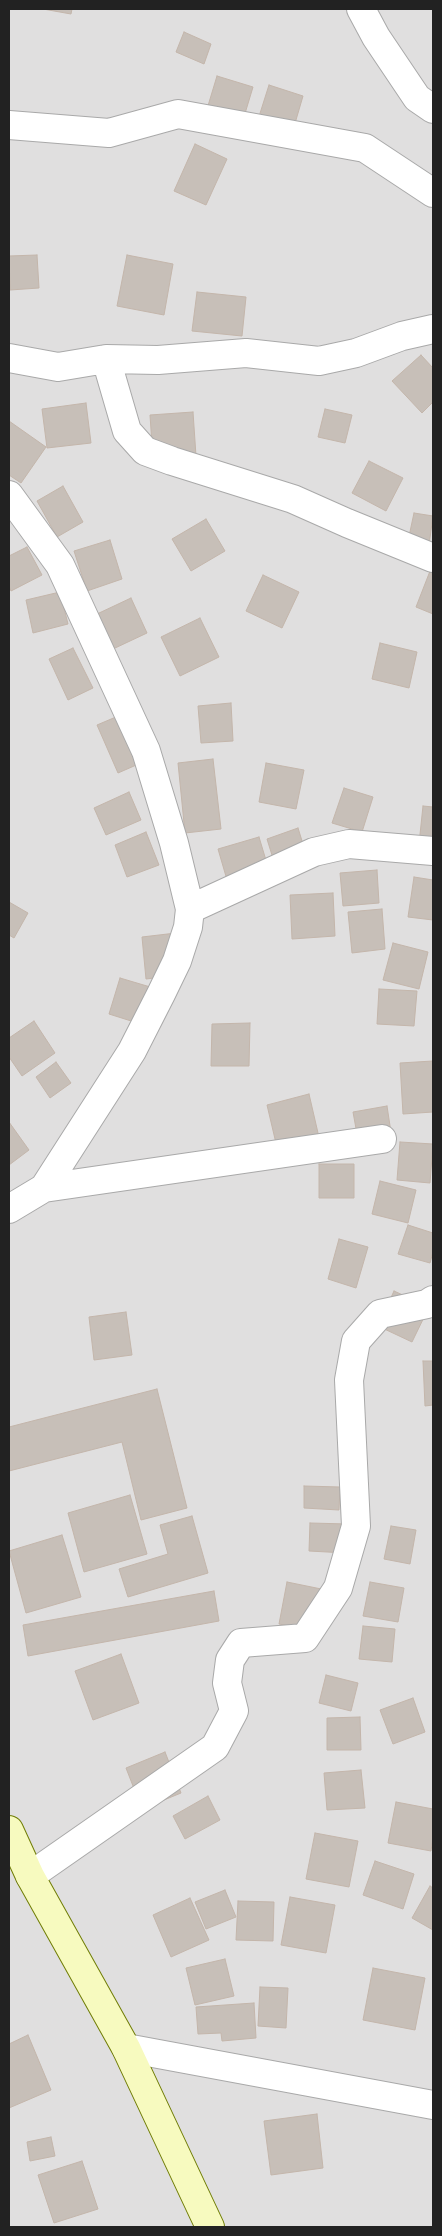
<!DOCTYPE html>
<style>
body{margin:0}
#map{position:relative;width:442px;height:2236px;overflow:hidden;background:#f2efe9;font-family:Quicksand,sans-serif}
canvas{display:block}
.frame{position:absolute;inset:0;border:10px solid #222;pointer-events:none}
</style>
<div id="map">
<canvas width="442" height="2236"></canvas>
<div class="frame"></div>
</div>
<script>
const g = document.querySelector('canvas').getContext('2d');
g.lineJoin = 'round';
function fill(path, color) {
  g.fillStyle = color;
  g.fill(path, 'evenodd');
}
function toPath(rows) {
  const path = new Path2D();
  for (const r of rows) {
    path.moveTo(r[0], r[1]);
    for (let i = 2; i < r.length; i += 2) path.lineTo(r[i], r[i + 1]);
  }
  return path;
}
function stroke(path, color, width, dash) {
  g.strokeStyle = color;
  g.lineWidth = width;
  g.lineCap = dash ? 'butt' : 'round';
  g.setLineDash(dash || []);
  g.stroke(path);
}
fill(toPath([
 [9,9,433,9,433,2227,9,2227]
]), '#e0dfdf');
const building = toPath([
 [43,9,72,9,71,14,43,9],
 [184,32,211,44,204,64,176,52,184,32],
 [217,76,253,87,240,130,204,119,217,76],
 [269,85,303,96,291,137,256,126,269,85],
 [195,144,227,159,206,205,174,191,195,144],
 [37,255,39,288,10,290,9,256,37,255],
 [127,255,173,264,164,315,117,306,127,255],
 [197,292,246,297,242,336,192,331,197,292],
 [421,355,433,368,433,402,422,413,392,381,421,355],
 [86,403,91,443,47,448,42,409,86,403],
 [325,409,352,415,345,443,318,437,325,409],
 [193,412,196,456,153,459,150,415,193,412],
 [9,421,46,447,21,483,9,475,9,421],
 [369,461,403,478,386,511,352,493,369,461],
 [63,486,83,522,57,537,37,501,63,486],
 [414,513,433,516,429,545,408,541,414,513],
 [206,519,225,551,191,571,172,539,206,519],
 [110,540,122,579,87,591,74,551,110,540],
 [27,547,42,575,11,591,9,586,9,556,27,547],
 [432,566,433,567,433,614,416,607,432,566],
 [263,575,299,592,282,628,246,611,263,575],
 [60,592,68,624,33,633,26,600,60,592],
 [131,598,147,633,113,649,97,614,131,598],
 [200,618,219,657,180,676,161,637,200,618],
 [380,643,417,652,409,688,372,679,380,643],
 [73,648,93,688,68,700,49,659,73,648],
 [231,703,233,741,201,743,198,706,231,703],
 [130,711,150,759,118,773,97,725,130,711],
 [213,759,221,829,185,833,178,763,213,759],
 [266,763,304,770,296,809,259,802,266,763],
 [344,788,373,797,362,832,332,823,344,788],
 [129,792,141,820,106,835,94,808,129,792],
 [423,806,433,807,433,845,419,844,423,806],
 [298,828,307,857,276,868,267,839,298,828],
 [146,832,159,865,127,877,115,845,146,832],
 [259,837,271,877,230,890,218,849,259,837],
 [377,870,379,903,343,906,340,873,377,870],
 [414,877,433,880,433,920,408,917,414,877],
 [333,893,335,936,292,939,290,895,333,893],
 [9,902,28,913,14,938,9,935,9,902],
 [382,909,385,949,352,953,348,912,382,909],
 [176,933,180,975,146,979,142,937,176,933],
 [393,943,428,952,419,989,383,980,393,943],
 [120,978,157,989,147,1026,109,1014,120,978],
 [379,989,417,991,414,1026,377,1024,379,989],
 [34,1021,55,1053,22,1076,9,1057,9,1038,34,1021],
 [250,1023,249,1066,211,1066,212,1024,250,1023],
 [433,1061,433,1112,403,1114,400,1063,433,1061],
 [56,1062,71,1083,50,1098,36,1077,56,1062],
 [309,1094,321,1146,279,1156,267,1105,309,1094],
 [387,1106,392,1139,359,1145,353,1112,387,1106],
 [9,1122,29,1150,9,1165,9,1122],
 [400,1142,433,1144,430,1183,397,1180,400,1142],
 [319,1164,354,1164,354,1198,319,1198,319,1164],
 [380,1181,416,1190,408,1223,372,1214,380,1181],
 [408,1225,433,1233,433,1252,430,1263,398,1254,408,1225],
 [339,1239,368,1247,356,1288,328,1279,339,1239],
 [394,1291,429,1307,412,1342,378,1326,394,1291],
 [126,1312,132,1355,94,1360,89,1317,126,1312],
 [423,1361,433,1361,433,1405,425,1406,423,1361],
 [157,1389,187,1508,141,1520,122,1442,9,1471,9,1427,157,1389],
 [304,1486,340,1487,339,1510,304,1508,304,1486],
 [130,1495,147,1554,84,1572,68,1513,130,1495],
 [192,1516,208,1573,128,1597,119,1569,168,1554,160,1525,192,1516],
 [310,1523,347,1524,346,1553,309,1551,310,1523],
 [391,1526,416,1530,410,1564,384,1559,391,1526],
 [62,1535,81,1597,26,1613,9,1551,62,1535],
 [287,1582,331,1591,322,1632,279,1624,287,1582],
 [370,1582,404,1588,398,1622,363,1616,370,1582],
 [214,1591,219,1621,28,1656,23,1625,214,1591],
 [363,1626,395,1629,392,1662,359,1659,363,1626],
 [121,1654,139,1703,93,1720,75,1671,121,1654],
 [326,1675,358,1683,351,1711,319,1703,326,1675],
 [413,1698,425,1732,393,1744,380,1710,413,1698],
 [360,1717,361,1750,327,1750,327,1718,360,1717],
 [165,1752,181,1793,142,1809,126,1768,165,1752],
 [361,1770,365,1808,327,1810,324,1773,361,1770],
 [208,1796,220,1820,185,1839,173,1816,208,1796],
 [396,1802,433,1809,433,1838,431,1851,388,1843,396,1802],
 [315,1833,358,1841,349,1887,306,1879,315,1833],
 [375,1861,414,1874,403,1909,363,1895,375,1861],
 [430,1886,433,1888,433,1930,412,1918,430,1886],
 [225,1890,236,1917,206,1929,195,1902,225,1890],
 [290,1897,335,1905,326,1953,281,1945,290,1897],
 [190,1898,209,1940,171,1957,153,1915,190,1898],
 [238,1901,274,1902,273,1941,236,1940,238,1901],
 [225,1959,234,1996,195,2005,186,1968,225,1959],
 [373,1968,425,1978,415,2030,363,2020,373,1968],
 [260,1987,288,1988,286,2028,258,2026,260,1987],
 [254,2003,256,2038,222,2041,221,2033,198,2034,196,2007,254,2003],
 [28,2035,51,2090,9,2108,9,2044,28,2035],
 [317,2114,323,2168,271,2175,264,2121,317,2114],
 [51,2137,55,2156,30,2161,27,2142,51,2137],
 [82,2161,98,2209,54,2223,38,2175,82,2161]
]);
fill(building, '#c7bfb8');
stroke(building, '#c4b6ab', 1);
const street = toPath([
 [361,9,376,37,417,98,433,109],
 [9,125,109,133,178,114,365,148,433,193],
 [9,358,58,367,106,359,158,360,246,353,319,361,356,353,402,336,433,329],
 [106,359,127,431,145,451,172,461,293,499,347,523,433,558],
 [9,495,60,565,146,751,174,843,190,909,188,927,177,961,161,994,132,1051,44,1188],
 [190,909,314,852,349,844,433,851],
 [9,1209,44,1188,382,1139],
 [30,1876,215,1747,234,1711,227,1683,230,1660,241,1643,305,1638,338,1588,356,1526,349,1380,356,1341,380,1314,427,1304,433,1300],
 [126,2048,433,2105]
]);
const secondary = toPath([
 [9,1830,30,1876,126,2048,210,2227]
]);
stroke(street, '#a9a9a9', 30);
stroke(secondary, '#707d05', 30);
stroke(street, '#fff', 28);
stroke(secondary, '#f7fabf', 28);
</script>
